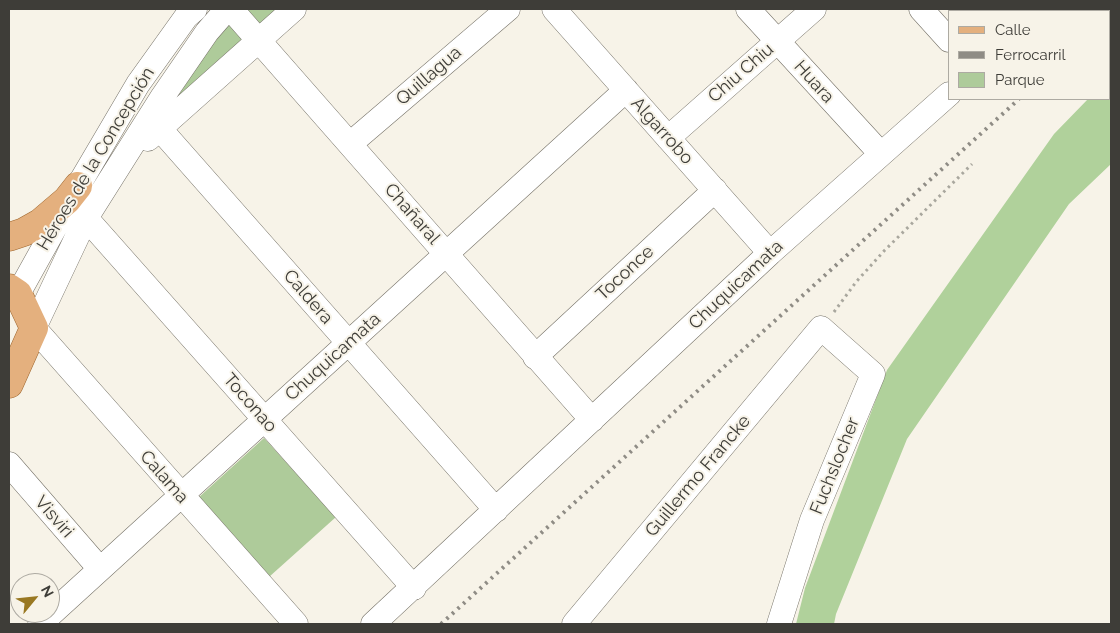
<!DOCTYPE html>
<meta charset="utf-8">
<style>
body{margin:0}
#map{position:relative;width:1120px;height:633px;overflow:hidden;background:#f7f3e8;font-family:Raleway,sans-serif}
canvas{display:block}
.frame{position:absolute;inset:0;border:10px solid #3e3d38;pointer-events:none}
.legend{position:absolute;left:948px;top:10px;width:162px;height:90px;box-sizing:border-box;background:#f7f3e8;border:1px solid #adaaa2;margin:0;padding:6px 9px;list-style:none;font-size:15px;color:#3e3d38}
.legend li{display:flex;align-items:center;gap:10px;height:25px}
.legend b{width:25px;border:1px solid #adaaa2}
.north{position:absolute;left:10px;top:573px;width:50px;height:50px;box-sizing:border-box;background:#f7f3e8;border:1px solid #adaaa2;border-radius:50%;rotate:62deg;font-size:14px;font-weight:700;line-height:20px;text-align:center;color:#3e3d38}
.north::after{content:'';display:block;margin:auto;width:18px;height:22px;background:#997822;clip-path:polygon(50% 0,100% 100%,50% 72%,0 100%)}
</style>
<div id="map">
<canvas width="1120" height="633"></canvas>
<div class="frame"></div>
<ul class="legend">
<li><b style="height:6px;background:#e4b07e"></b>Calle</li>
<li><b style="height:6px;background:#8f8c85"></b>Ferrocarril</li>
<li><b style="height:14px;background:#aecb9a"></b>Parque</li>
</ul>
<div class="north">N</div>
</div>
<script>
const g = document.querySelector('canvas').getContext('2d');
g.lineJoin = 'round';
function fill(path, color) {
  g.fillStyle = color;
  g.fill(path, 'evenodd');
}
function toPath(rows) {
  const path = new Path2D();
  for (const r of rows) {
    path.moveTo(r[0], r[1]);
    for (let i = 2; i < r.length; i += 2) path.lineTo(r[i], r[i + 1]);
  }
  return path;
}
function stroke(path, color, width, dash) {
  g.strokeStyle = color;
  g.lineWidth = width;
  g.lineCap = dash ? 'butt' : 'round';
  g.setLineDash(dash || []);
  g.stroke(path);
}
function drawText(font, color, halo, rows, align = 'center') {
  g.font = font + ' Raleway,sans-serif';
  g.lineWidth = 4;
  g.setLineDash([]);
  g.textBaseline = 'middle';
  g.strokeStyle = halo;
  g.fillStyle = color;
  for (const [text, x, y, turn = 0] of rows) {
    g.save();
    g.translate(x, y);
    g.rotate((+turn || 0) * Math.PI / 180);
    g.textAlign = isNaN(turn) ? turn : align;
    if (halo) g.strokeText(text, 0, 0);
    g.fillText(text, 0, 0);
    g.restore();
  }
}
fill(toPath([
 [238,9,281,9,174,102,221,29],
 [264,438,336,517,269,577,198,498]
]), '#aecb9a');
fill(toPath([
 [1111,76,1111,164,1069,204,907,439,836,614,834,624,796,624,805,588,887,370,1054,134,1088,99,1109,99,1109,79]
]), '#b0d19b');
const minor = toPath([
 [227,9,207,32,163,96,86,218,34,328,296,624],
 [231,9,592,420],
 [554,9,770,253],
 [748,9,881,154],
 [921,9,949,40],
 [1041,11,1044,9],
 [160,129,496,510],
 [668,138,814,9],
 [148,139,294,9],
 [350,144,508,9],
 [86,218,414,588],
 [18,294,78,186,138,84,186,17,195,9],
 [535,357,715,190],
 [9,464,100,569],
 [40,624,626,90],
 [373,624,770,253,949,94],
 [574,624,821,328,873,374,812,520,779,624]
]);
const major = toPath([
 [9,237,24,232,40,223,67,200,78,186],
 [9,288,18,294,34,328],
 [9,384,34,328]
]);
stroke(minor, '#757167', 25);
stroke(major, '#9e662e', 29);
stroke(toPath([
 [834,312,856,282,884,251,972,164]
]), '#a9a79e', 3, [2.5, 4]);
stroke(minor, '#fff', 24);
stroke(major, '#e4b07e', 28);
stroke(toPath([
 [1109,18,1111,15],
 [441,624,1019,99]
]), '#8f8c85', 4, [2.5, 5]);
drawText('18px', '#3e3d38', '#f7f3e8', [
 ["Chiu Chiu",741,73,-41],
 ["Quillagua",429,76,-41],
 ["Huara",814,82,48],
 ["Algarrobo",662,131,48],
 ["Héroes de la Concepción",96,159,-59],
 ["Chañaral",412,214,49],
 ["Toconce",625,273,-43],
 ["Chuquicamata",736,285,-43],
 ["Caldera",308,297,49],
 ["Chuquicamata",333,357,-42],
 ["Toconao",250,403,49],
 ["Fuchslocher",835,466,-68],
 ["Guillermo Francke",698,476,-50],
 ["Calama",164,477,49],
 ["Visviri",54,517,49]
]);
</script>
